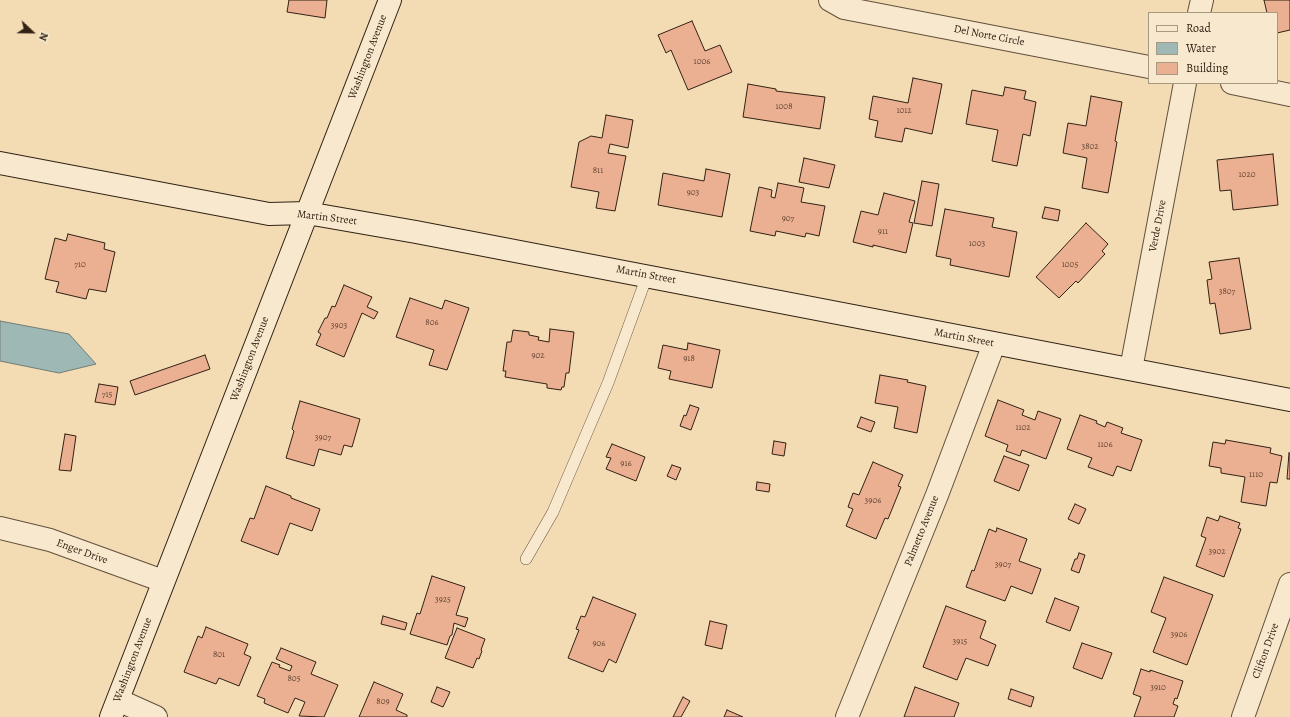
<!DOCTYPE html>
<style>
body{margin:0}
#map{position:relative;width:1290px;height:717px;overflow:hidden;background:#f3dbb4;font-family:Alegreya,serif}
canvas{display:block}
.legend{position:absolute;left:1148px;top:12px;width:130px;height:72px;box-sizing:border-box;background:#f7e8ce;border:1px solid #a89983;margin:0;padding:5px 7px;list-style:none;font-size:12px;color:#312213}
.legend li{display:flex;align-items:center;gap:8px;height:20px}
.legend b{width:20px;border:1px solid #a89983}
.north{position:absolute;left:12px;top:12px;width:40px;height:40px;-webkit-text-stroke:3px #f7e8ce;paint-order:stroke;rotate:112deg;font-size:11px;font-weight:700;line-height:16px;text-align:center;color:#312213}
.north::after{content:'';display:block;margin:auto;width:14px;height:18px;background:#312213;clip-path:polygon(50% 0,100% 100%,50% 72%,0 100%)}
</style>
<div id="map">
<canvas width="1290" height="717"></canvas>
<ul class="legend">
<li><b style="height:5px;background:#f7e8ce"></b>Road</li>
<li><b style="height:11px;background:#9eb9b5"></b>Water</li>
<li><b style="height:11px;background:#ebaf91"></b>Building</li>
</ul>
<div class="north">N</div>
</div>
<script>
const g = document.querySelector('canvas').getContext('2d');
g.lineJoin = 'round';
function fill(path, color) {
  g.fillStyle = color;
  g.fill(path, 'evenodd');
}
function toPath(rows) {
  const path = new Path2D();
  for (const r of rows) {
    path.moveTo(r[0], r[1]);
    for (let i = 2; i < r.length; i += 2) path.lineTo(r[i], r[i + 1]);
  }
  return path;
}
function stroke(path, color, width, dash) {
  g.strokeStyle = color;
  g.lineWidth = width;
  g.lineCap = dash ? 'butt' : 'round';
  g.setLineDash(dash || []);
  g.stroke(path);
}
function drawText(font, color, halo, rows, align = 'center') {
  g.font = font + ' Alegreya,serif';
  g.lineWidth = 4;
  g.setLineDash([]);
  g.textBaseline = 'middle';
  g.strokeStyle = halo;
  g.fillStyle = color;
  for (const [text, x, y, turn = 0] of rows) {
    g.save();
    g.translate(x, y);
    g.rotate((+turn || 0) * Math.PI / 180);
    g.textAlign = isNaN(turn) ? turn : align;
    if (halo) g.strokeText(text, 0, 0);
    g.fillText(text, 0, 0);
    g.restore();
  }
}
const water = toPath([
 [0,321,69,334,96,364,59,373,0,361,0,321]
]);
fill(water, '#9eb9b5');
stroke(water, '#727d74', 1);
const building = toPath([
 [289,0,327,0,325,18,287,12,289,0],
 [1264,0,1290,0,1290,30,1277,33,1277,13,1267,13,1264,0],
 [692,21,705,51,720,45,732,72,688,90,671,50,666,53,658,35,692,21],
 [913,78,942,84,932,134,905,128,902,142,875,137,878,121,869,119,873,96,908,103,913,78],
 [748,84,776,89,776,91,825,97,820,129,743,117,748,84],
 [1005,87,1026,91,1024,99,1036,102,1030,136,1023,134,1017,166,992,161,998,130,966,124,972,90,1003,96,1005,87],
 [1091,96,1122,102,1115,141,1117,142,1108,193,1082,188,1087,158,1063,153,1068,123,1086,126,1091,96],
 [606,115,633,120,628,148,610,144,608,153,626,156,615,211,596,208,599,192,571,187,579,142,591,136,602,138,606,115],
 [1273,154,1278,205,1233,210,1231,190,1220,191,1217,160,1273,154],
 [804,158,835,165,829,188,799,182,804,158],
 [706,169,730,174,722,217,658,205,663,173,704,181,706,169],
 [922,181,939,184,932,226,914,223,922,181],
 [778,183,804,188,801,202,825,206,819,236,806,233,805,237,776,231,775,236,750,231,759,187,772,190,771,197,775,198,778,183],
 [884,193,915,201,909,222,913,223,906,253,873,245,873,247,853,242,861,211,878,215,884,193],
 [1045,207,1060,210,1058,221,1042,218,1045,207],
 [945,209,994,218,992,227,1017,232,1009,277,950,265,951,259,936,256,945,209],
 [1086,223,1108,244,1102,251,1105,254,1078,283,1076,281,1059,298,1036,277,1086,223],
 [68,234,105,243,104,249,115,252,106,292,89,289,86,299,56,292,59,282,45,279,55,238,66,241,68,234],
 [1239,258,1251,329,1220,334,1215,303,1210,304,1207,280,1212,279,1209,262,1239,258],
 [344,285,372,297,367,307,378,312,374,319,362,313,344,357,316,345,321,334,318,332,325,318,327,318,332,306,335,307,344,285],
 [410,298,442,309,445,300,469,308,447,370,429,365,434,350,396,337,410,298],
 [550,329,574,332,569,373,566,373,564,387,562,387,561,390,547,388,547,384,505,377,506,371,503,371,507,342,511,342,513,330,529,332,529,335,539,337,538,340,549,342,550,329],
 [688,343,720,350,712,388,669,379,671,371,658,368,663,345,687,350,688,343],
 [205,355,210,369,135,395,130,381,205,355],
 [880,375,908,380,907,382,926,386,917,433,894,428,898,407,875,403,880,375],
 [99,384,118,387,115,405,95,402,99,384],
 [998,400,1024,410,1022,415,1035,420,1038,411,1061,419,1046,459,1022,450,1020,456,1006,451,1008,445,985,436,998,400],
 [300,401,360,419,352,447,344,445,341,455,319,449,314,466,286,458,294,431,292,429,300,401],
 [690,405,699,408,691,430,680,426,684,415,686,416,690,405],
 [1080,415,1097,421,1096,423,1105,427,1107,422,1123,428,1121,433,1142,440,1131,471,1117,466,1113,476,1088,467,1092,458,1067,449,1080,415],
 [861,417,875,422,871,432,857,427,861,417],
 [65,434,76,436,71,471,59,470,65,434],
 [1226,440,1271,448,1270,453,1282,456,1277,483,1270,482,1266,506,1241,502,1245,477,1221,473,1221,468,1209,466,1213,442,1225,444,1226,440],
 [774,441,786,443,784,456,772,454,774,441],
 [612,444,645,457,636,481,606,469,611,458,606,457,612,444],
 [1289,453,1290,453,1290,479,1287,479,1289,453],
 [1004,456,1029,465,1019,491,994,481,1004,456],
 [873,462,903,475,898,486,901,487,888,519,885,518,876,539,846,526,853,509,848,507,853,493,859,495,873,462],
 [672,465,681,468,676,480,667,476,672,465],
 [757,482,770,484,769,492,756,490,757,482],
 [266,486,291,496,291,498,320,509,312,531,290,523,278,555,241,541,250,518,254,519,266,486],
 [1075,504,1086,509,1079,524,1068,519,1075,504],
 [1220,516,1240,523,1238,528,1241,529,1224,577,1196,566,1206,538,1201,536,1207,517,1218,521,1220,516],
 [997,528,1027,539,1019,561,1041,569,1032,594,1011,586,1005,601,966,587,972,570,974,571,989,529,996,532,997,528],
 [1079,553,1085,555,1079,573,1071,570,1075,559,1077,559,1079,553],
 [432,576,465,587,456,615,468,618,465,627,454,623,452,635,450,636,447,645,410,634,417,613,420,614,432,576],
 [1164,577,1213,595,1187,665,1153,652,1166,618,1151,612,1164,577],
 [593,597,636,614,616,663,609,659,603,672,568,658,579,630,576,629,581,616,585,617,593,597],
 [1055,598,1079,607,1070,631,1046,622,1055,598],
 [946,606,986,621,980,638,996,645,988,666,966,658,957,680,923,667,946,606],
 [383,616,407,623,405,630,381,624,383,616],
 [710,621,727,625,722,649,705,645,710,621],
 [206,627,248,644,244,654,251,657,239,686,219,678,216,684,184,672,198,636,202,638,206,627],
 [457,628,485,639,481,650,482,651,479,659,477,658,473,668,445,658,457,628],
 [1082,643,1112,653,1102,679,1073,668,1082,643],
 [281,648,316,662,311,674,338,685,324,717,299,716,305,702,295,698,288,713,264,703,265,699,257,696,272,662,280,665,279,667,290,671,292,666,276,659,281,648],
 [1141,669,1150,672,1150,670,1183,681,1177,699,1175,698,1173,704,1178,706,1174,717,1134,717,1141,697,1133,694,1141,669],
 [374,682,403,694,396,710,407,715,407,717,359,717,374,682],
 [437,687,450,692,443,707,431,702,437,687],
 [915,687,959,703,954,717,904,717,915,687],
 [1011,689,1034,697,1031,707,1008,699,1011,689],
 [683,697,690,701,681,717,673,717,683,697],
 [727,710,743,717,724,717,727,710]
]);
fill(building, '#ebaf91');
stroke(building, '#312213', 1);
const lane = toPath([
 [526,559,553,512,608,383,647,276]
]);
const street = toPath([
 [830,0,844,8,1149,67],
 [1199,13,1202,0],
 [1232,83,1290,95],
 [1131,369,1185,83],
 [0,528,50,540,163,581],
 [118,700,156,717],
 [847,717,937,495,994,344],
 [1243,717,1290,584]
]);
const secondary = toPath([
 [0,163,269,214,307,213,416,232,1290,400],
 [111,717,390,0]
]);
stroke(lane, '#62503b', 12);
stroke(street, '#62503b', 24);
stroke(secondary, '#312213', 24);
stroke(lane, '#f7e8ce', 11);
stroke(street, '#f7e8ce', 22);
stroke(secondary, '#f7e8ce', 22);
drawText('9px', '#604532', null, [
 ["1006",702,62],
 ["1008",784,107],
 ["1012",904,111],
 ["3802",1090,147],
 ["811",598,171],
 ["1020",1247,175],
 ["903",693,193],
 ["907",788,219],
 ["911",883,232],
 ["1003",977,244],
 ["710",80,265],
 ["1005",1070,265],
 ["3807",1227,292],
 ["806",432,323],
 ["3903",339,326],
 ["902",538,356],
 ["918",689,359],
 ["715",107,395],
 ["1102",1023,428],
 ["3907",323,438],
 ["1106",1105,445],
 ["916",626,464],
 ["1110",1256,475],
 ["3906",873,501],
 ["3902",1217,552],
 ["3907",1003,565],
 ["3925",443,600],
 ["3906",1179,635],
 ["3915",960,642],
 ["906",599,644],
 ["801",219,655],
 ["805",294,679],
 ["3910",1158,688],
 ["809",383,702]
]);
drawText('11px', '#312213', '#f7e8ce', [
 ["Del Norte Circle",989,36,11],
 ["Washington Avenue",368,57,-69],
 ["Martin Street",327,218,7],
 ["Verde Drive",1158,226,-79],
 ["Martin Street",646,275,11],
 ["Martin Street",964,338,11],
 ["Washington Avenue",250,359,-69],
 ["Palmetto Avenue",922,531,-68],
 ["Enger Drive",82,552,20],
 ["Clifton Drive",1266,651,-70],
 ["Washington Avenue",133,660,-69]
]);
</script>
